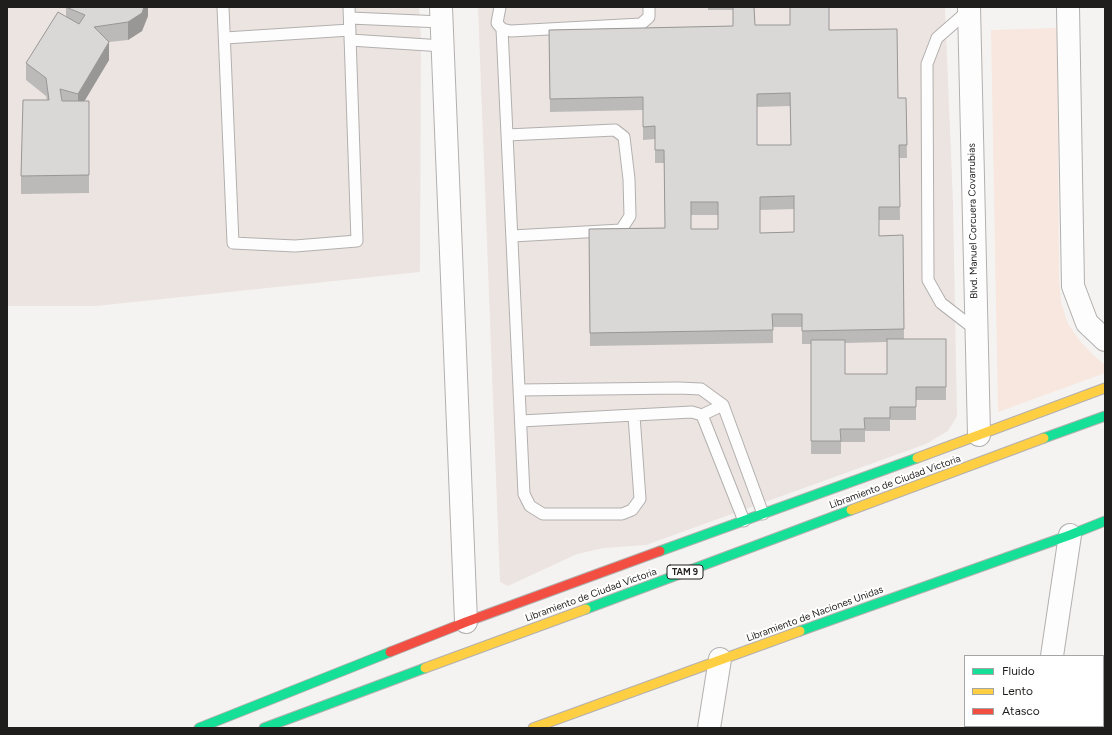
<!DOCTYPE html>
<style>
body{margin:0}
#map{position:relative;width:1112px;height:735px;overflow:hidden;background:#f5f3f1;font-family:Figtree,sans-serif}
canvas{display:block}
.frame{position:absolute;inset:0;border:8px solid #201e1d;pointer-events:none}
.legend{position:absolute;left:964px;top:655px;width:140px;height:72px;box-sizing:border-box;background:#fff;border:1px solid #a6a5a5;margin:0;padding:5px 7px;list-style:none;font-size:12px;color:#201e1d}
.legend li{display:flex;align-items:center;gap:8px;height:20px}
.legend b{width:20px;border:1px solid #a6a5a5}
</style>
<div id="map">
<canvas width="1112" height="735"></canvas>
<div class="frame"></div>
<ul class="legend">
<li><b style="height:5px;background:#16e098"></b>Fluido</li>
<li><b style="height:5px;background:#ffcf43"></b>Lento</li>
<li><b style="height:5px;background:#f24e42"></b>Atasco</li>
</ul>
</div>
<script>
const g = document.querySelector('canvas').getContext('2d');
g.lineJoin = 'round';
function fill(path, color) {
  g.fillStyle = color;
  g.fill(path, 'evenodd');
}
function toPath(rows) {
  const path = new Path2D();
  for (const r of rows) {
    path.moveTo(r[0], r[1]);
    for (let i = 2; i < r.length; i += 2) path.lineTo(r[i], r[i + 1]);
  }
  return path;
}
function stroke(path, color, width, dash) {
  g.strokeStyle = color;
  g.lineWidth = width;
  g.lineCap = dash ? 'butt' : 'round';
  g.setLineDash(dash || []);
  g.stroke(path);
}
function drawText(font, color, halo, rows, align = 'center') {
  g.font = font + ' Figtree,sans-serif';
  g.lineWidth = 4;
  g.setLineDash([]);
  g.textBaseline = 'middle';
  g.strokeStyle = halo;
  g.fillStyle = color;
  for (const [text, x, y, turn = 0] of rows) {
    g.save();
    g.translate(x, y);
    g.rotate((+turn || 0) * Math.PI / 180);
    g.textAlign = isNaN(turn) ? turn : align;
    if (halo) g.strokeText(text, 0, 0);
    g.fillText(text, 0, 0);
    g.restore();
  }
}
fill(toPath([
 [7,7,419,7,421,37,420,272,96,306,7,306],
 [478,7,945,7,953,203,957,416,948,431,926,444,646,545,604,548,577,554,508,586,500,582]
]), '#ece4e0');
fill(toPath([
 [1057,28,1059,279,1061,302,1068,324,1080,341,1092,354,1105,365,1105,373,998,412,991,30]
]), '#f7e7de');
const lane = toPath([
 [223,7,233,243,295,246,357,241,349,7],
 [500,7,497,23,502,29,511,31,641,24,649,17,649,7],
 [969,10,937,38,927,64,928,280,941,303,976,330],
 [350,18,442,22],
 [502,29,524,494,530,506,543,514,622,514,632,510,640,499,634,416],
 [225,38,350,30],
 [350,40,443,46],
 [507,135,615,130,624,137,629,179,630,216,621,230,512,236],
 [519,390,679,388,701,389,723,405,763,514],
 [702,415,723,405],
 [521,421,692,412,702,415,744,521]
]);
const street = toPath([
 [441,7,466,622],
 [969,7,979,435],
 [1068,7,1073,286,1087,323,1105,340],
 [1052,656,1070,535],
 [709,728,720,659],
 [1041,728,1041,726]
]);
const fast = toPath([
 [1044,438,1105,416],
 [660,551,917,458],
 [586,609,851,510],
 [800,631,1070,535,1105,521],
 [199,728,390,652],
 [264,728,425,668]
]);
const slow = toPath([
 [917,458,1105,388],
 [851,510,1044,438],
 [425,668,586,609],
 [533,728,800,631]
]);
const jam = toPath([
 [390,652,466,622,660,551]
]);
stroke(lane, '#b2b0af', 13);
stroke(street, '#b2b0af', 24);
stroke(fast, '#b2b0af', 11);
stroke(slow, '#b2b0af', 11);
stroke(jam, '#b2b0af', 11);
stroke(lane, '#fefdfd', 11);
stroke(street, '#fefdfd', 22);
stroke(fast, '#16e098', 9);
stroke(slow, '#ffcf43', 9);
stroke(jam, '#f24e42', 9);
fill(toPath([
 [66,7,148,7,148,16,142,31,128,40,109,42,109,60,84,101,89,101,89,193,21,194,21,176,47,100,46,96,26,80,26,63,66,17],
 [708,7,754,7,755,25,829,30,898,98,906,98,907,158,899,158,900,220,879,220,879,236,903,235,904,339,946,339,946,400,916,400,916,420,890,420,890,431,865,431,865,442,841,442,841,454,811,454,811,344,802,344,802,327,773,327,773,343,590,346,589,229,665,228,664,163,655,163,655,139,643,140,643,110,550,112,549,30,733,26,733,10,708,10],
 [790,106,791,145,757,145,757,107],
 [794,209,794,232,760,233,760,210],
 [691,215,718,215,718,229,691,229],
 [887,342,887,374,845,374,845,343]
]), '#bbbab9');
fill(toPath([
 [144,7,148,7,148,16,142,31,128,40,128,22],
 [109,42,109,60,78,112,78,94]
]), '#999796');
const building = toPath([
 [66,7,144,7,142,13,128,22,94,27,109,42,78,94,60,89,62,101,89,101,89,175,21,176,23,100,49,100,46,78,26,63,58,12,79,24,85,15,66,7],
 [733,7,754,7,755,25,790,25,790,7,829,7,829,30,897,29,898,98,906,98,907,145,899,145,900,207,879,207,879,236,903,235,904,329,802,331,802,314,772,314,773,330,590,333,589,229,665,228,664,150,655,150,655,126,643,127,643,97,550,99,549,30,733,26,733,7],
 [790,93,791,145,757,145,757,94,790,93],
 [794,196,794,232,760,233,760,197,794,196],
 [691,202,718,202,718,229,691,229,691,202],
 [887,339,946,339,946,387,916,387,916,407,890,407,890,418,864,418,865,429,840,429,841,441,811,441,811,340,845,340,845,374,887,374,887,339]
]);
fill(building, '#dad8d7');
stroke(building, '#999796', 1);
for (const [x, y, w] of [
 [685,572,36]
]) {
  const box = new Path2D();
  box.roundRect(x - w / 2, y - 7, w, 14, 3);
  g.fillStyle = '#fff';
  g.fill(box);
  stroke(box, '#201e1d', 1);
}
drawText('bold 9px', '#201e1d', null, [
 ["TAM 9",685,572]
]);
drawText('10px', '#201e1d', '#fff', [
 ["Blvd. Manuel Corcuera Covarrubias",973,221,-91],
 ["Libramiento de Ciudad Victoria",895,482,-20],
 ["Libramiento de Ciudad Victoria",591,595,-20],
 ["Libramiento de Naciones Unidas",815,614,-20]
]);
</script>
